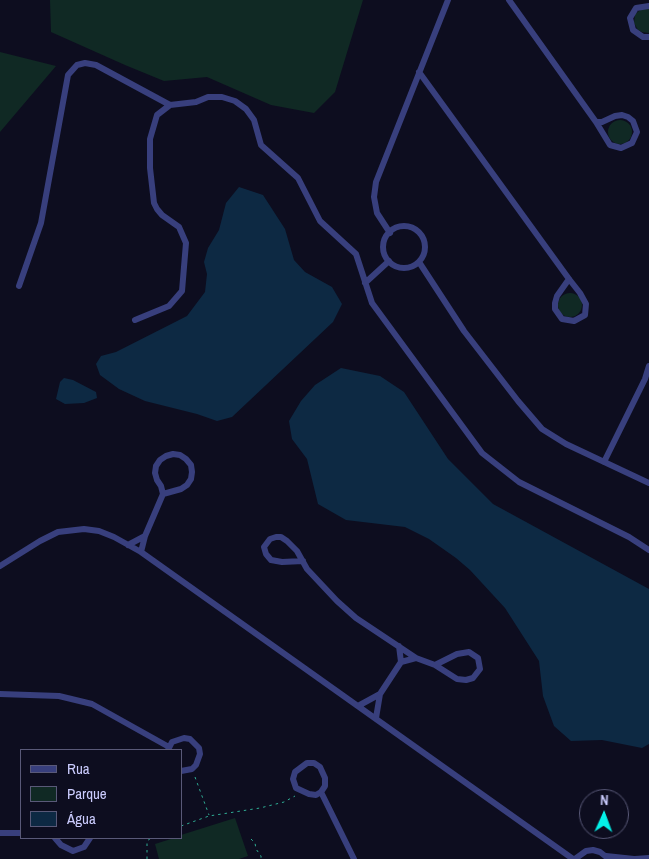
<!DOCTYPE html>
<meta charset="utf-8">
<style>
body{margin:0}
#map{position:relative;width:649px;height:859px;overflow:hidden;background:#0d0d1f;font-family:"Archivo Narrow",sans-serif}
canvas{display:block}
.legend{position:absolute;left:20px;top:749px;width:162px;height:90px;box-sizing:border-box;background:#0d0d1f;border:1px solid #595978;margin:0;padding:6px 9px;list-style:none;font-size:15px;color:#cbccfe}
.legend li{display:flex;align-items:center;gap:10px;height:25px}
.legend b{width:25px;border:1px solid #595978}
.north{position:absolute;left:579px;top:789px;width:50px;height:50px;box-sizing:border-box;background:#0d0d1f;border:1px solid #595978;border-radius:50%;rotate:2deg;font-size:14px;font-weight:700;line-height:20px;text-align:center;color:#cbccfe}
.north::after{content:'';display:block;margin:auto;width:18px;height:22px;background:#04f1e8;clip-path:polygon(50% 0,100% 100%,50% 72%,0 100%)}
</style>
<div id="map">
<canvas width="649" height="859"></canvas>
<ul class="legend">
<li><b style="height:6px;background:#383f7d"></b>Rua</li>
<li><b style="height:14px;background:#102924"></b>Parque</li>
<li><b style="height:14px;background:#0d2943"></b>Água</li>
</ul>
<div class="north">N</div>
</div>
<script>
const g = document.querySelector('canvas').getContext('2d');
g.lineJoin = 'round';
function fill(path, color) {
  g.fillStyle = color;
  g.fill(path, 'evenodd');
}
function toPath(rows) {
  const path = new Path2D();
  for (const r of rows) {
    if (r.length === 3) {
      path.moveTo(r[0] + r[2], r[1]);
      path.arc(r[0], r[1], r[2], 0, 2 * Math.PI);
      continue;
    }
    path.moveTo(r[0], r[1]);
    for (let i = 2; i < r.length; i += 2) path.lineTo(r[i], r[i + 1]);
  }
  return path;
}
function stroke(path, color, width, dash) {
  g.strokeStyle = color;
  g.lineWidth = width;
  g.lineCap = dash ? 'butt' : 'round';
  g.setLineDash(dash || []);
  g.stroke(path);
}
fill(toPath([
 [50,0,363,0,335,92,314,113,271,105,207,77,164,81,125,65,51,32],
 [642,9,649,9,649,33,642,32,638,30,634,23,635,14],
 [0,52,56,66,0,132],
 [620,132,12],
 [570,305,12],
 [235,818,248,856,239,859,159,859,155,844,174,838,181,838,181,835]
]), '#102924');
fill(toPath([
 [239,187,263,195,285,229,294,260,305,272,332,287,342,304,333,322,232,417,217,421,197,414,145,401,119,389,100,375,96,364,101,356,116,352,187,316,205,292,207,274,204,262,208,248,219,230,226,203],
 [341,368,380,376,404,392,448,459,493,504,649,589,649,744,642,748,602,740,571,741,554,726,543,696,539,661,505,608,470,570,456,558,429,539,405,527,346,520,318,504,307,459,292,439,289,421,301,401,315,385],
 [64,378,73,380,96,392,97,398,84,403,65,404,56,399,60,382]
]), '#0d2943');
stroke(toPath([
 [195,777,209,815],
 [181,826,209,816,260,808,284,802,295,796],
 [251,839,255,843,256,849,261,856,261,859],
 [147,859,147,841,151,838]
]), '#2fae95', 1, [2.5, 4]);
stroke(toPath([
 [509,0,596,122],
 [649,6,636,8,630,18,633,30,643,37,649,37],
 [419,72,569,279],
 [622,115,628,117,633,121,637,132,632,143,621,148,610,145,596,122,602,122,615,116,622,115],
 [404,247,21],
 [390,233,377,213,374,197,376,182,448,0],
 [419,262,464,331,518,401,542,429,566,444,649,483],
 [569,279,580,293,586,304,585,315,574,321,562,319,555,309,555,303,557,296,569,279],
 [365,283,389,261],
 [19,286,41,223,68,75,77,65,85,63,96,65,170,105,196,102,208,97,222,97,235,101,246,109,254,120,261,145,298,178,320,221,356,254,372,303,482,453,519,482,629,537,649,550],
 [135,320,169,306,182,291,186,243,179,227,162,215,157,209,154,203,150,168,150,139,157,115,170,105],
 [173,454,180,455,186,459,191,465,192,472,191,479,187,485,181,489,163,494,161,486,157,480,155,473,156,466,160,460,166,456,173,454],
 [604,462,645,379,649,366],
 [128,545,145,536],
 [141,552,145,536,163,494],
 [303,561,282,562,271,560,266,554,264,547,270,539,276,537,281,537,287,541,297,551,307,569,337,601,356,618,416,658,435,665,457,679,466,680,473,678,480,669,478,658,469,652,457,654,435,665],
 [0,566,40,541,58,532,84,529,99,531,114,537,141,552,573,859],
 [401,662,416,658],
 [0,694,59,696,92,704,169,747],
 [358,706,380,694],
 [376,718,380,694,401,662,399,646],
 [168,750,172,742,184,738,190,739,199,748,200,754,196,765,192,769,181,771],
 [321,792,316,795,309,794,296,788,293,779,295,772,307,763,314,763,320,767,325,778,325,786,321,792,354,859],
 [0,833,21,833],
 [55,838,61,845,73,851,84,847,90,838],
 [606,856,634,859],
 [575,859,586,851,593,850,600,852,609,859],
 [635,859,649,858]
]), '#383f7d', 6);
</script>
